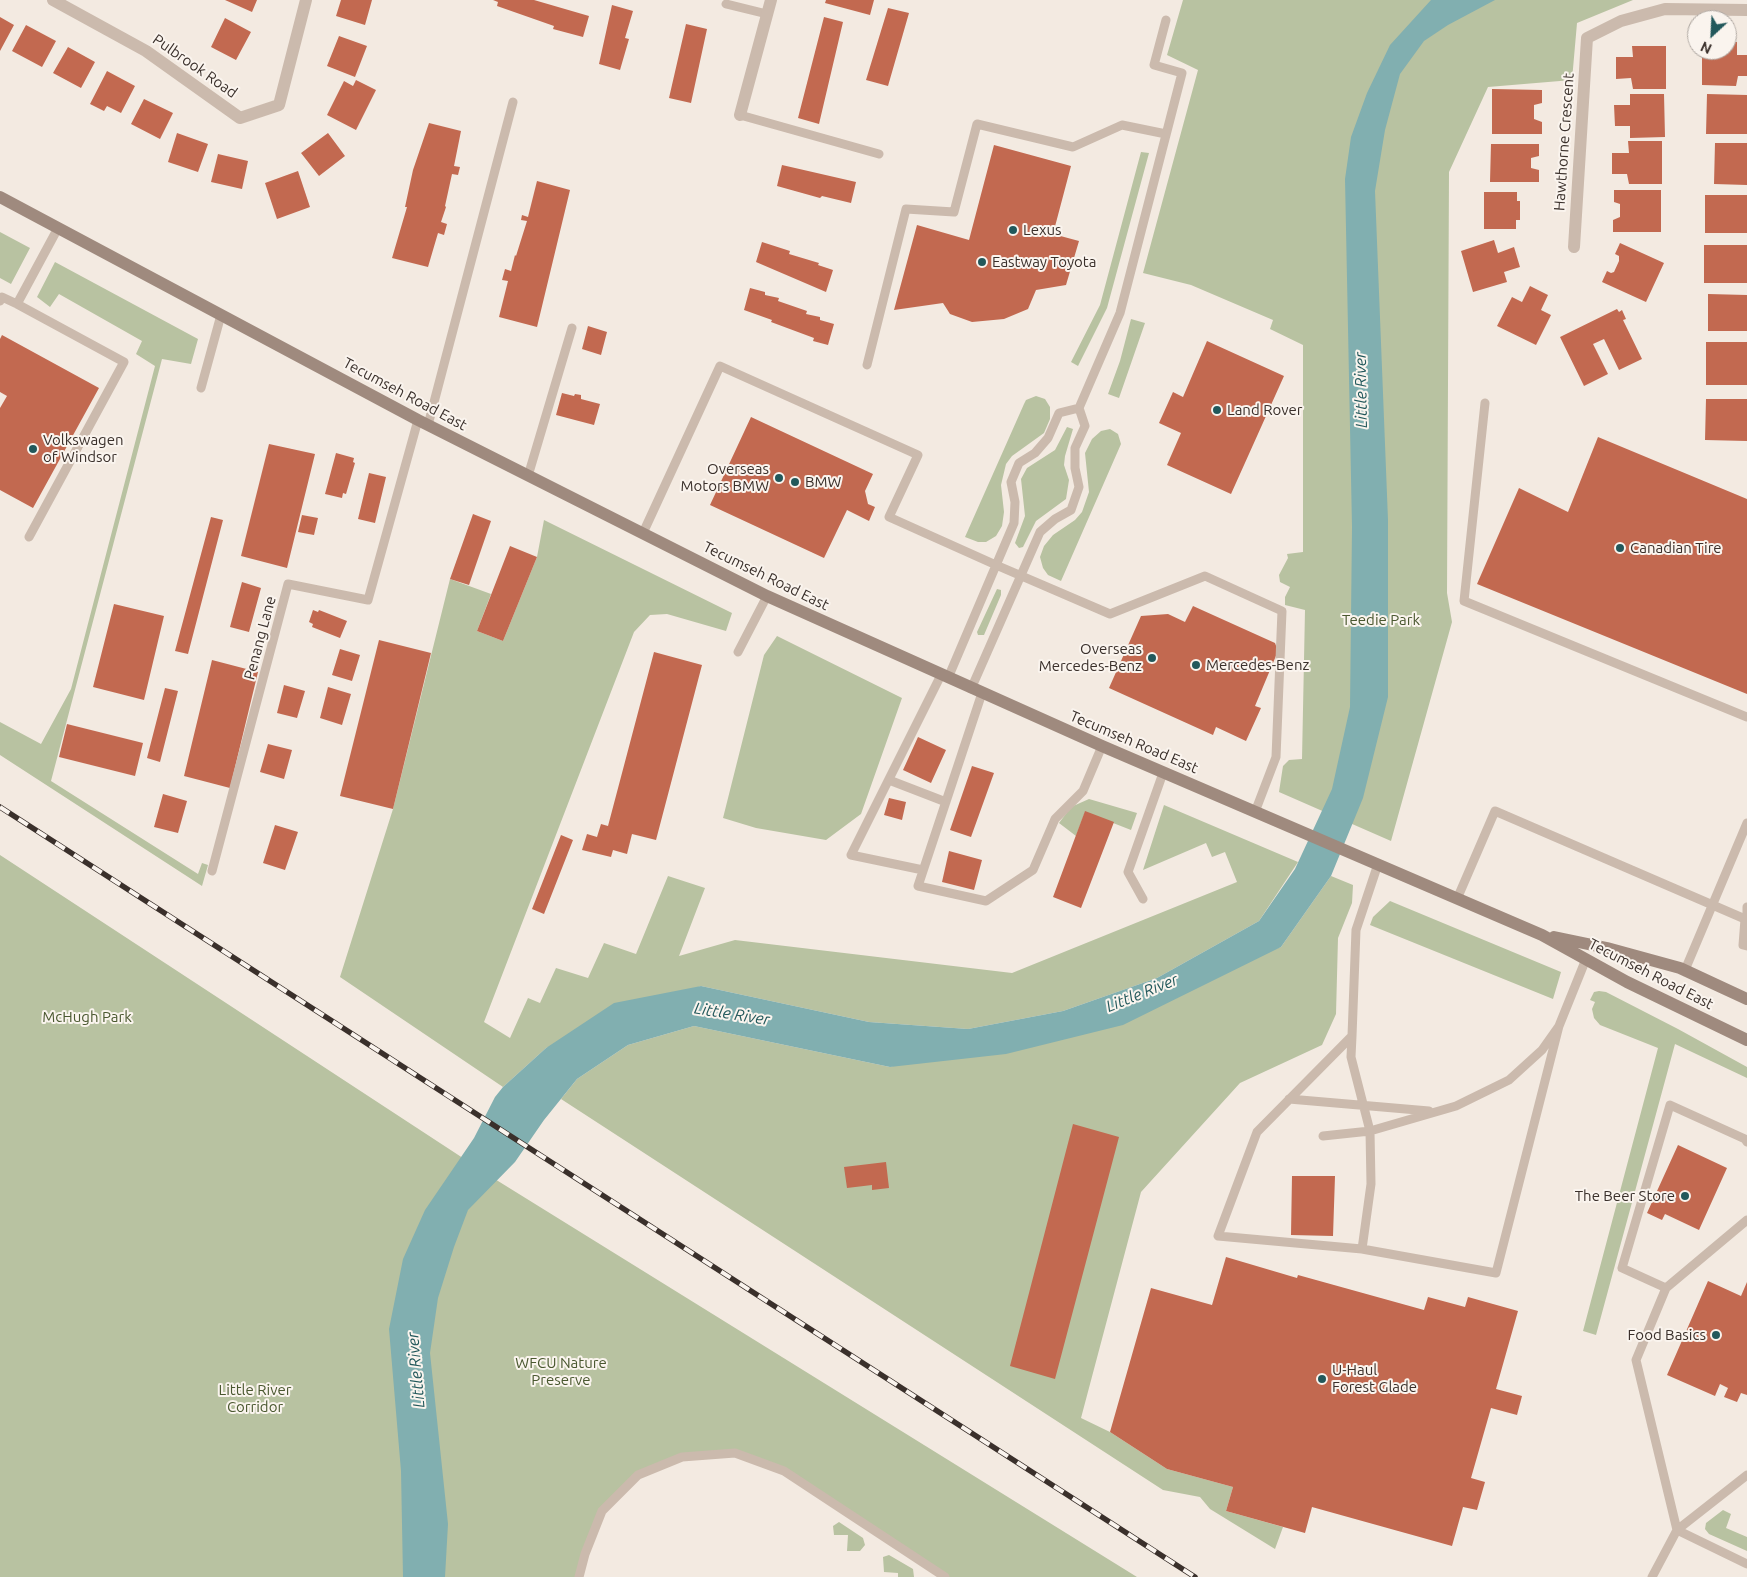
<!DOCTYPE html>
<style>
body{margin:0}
#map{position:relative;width:1747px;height:1577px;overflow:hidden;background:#f3eae1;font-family:Ubuntu,sans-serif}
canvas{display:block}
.north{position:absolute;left:1687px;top:10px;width:50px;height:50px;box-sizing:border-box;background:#faf4ee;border:1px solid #ada6a0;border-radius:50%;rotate:205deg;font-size:14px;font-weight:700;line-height:20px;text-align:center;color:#3a302b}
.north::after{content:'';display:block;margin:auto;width:18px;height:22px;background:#22585b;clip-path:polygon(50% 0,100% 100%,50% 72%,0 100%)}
</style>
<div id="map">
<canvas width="1747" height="1577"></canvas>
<div class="north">N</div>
</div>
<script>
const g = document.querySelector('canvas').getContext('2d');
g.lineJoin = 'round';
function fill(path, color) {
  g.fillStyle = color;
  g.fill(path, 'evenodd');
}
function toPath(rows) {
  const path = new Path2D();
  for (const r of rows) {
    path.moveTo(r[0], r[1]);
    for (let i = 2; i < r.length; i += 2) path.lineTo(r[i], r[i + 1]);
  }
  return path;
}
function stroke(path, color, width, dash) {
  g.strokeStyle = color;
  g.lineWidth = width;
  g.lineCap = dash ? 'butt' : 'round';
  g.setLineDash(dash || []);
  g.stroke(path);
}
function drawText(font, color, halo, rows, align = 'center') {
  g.font = font + ' Ubuntu,sans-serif';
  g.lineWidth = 4;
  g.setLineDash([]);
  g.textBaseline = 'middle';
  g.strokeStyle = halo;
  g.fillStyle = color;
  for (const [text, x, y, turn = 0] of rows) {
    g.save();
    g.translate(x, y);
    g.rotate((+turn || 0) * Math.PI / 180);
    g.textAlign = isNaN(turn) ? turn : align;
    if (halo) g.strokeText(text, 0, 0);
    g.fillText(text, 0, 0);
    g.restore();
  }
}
fill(toPath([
 [1183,0,1633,0,1577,23,1572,80,1488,87,1449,172,1447,593,1452,622,1391,841,1279,792,1283,766,1289,760,1302,759,1305,610,1285,605,1285,597,1290,587,1280,582,1279,575,1288,558,1287,554,1303,552,1303,345,1270,329,1273,320,1191,285,1143,273,1198,70,1167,55],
 [1141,152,1149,153,1107,308,1078,366,1071,362,1100,305],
 [0,232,30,248,11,284,0,278],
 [55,262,198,339,191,364,162,359,51,781,198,874,202,863,208,865,202,886,0,755,0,722,41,744,71,689,155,366,136,354,142,341,59,294,50,307,37,297],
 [1131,319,1145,323,1119,398,1108,394,1120,361],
 [1036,396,1045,399,1050,407,1050,419,1044,433,1012,456,1006,464,1001,485,1004,512,1002,526,996,536,986,542,978,542,965,537,1024,404,1026,400],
 [1067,427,1073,429,1065,456,1064,465,1069,480,1066,499,1036,521,1023,547,1019,548,1015,543,1025,516,1021,479,1027,468,1055,450],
 [1110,429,1118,434,1121,444,1061,581,1048,575,1043,568,1040,557,1044,546,1053,535,1075,520,1082,512,1089,492,1085,453,1092,439,1101,431],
 [544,520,732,613,726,631,667,614,650,615,634,632,484,1022,510,1038,528,998,540,1003,556,968,588,978,604,943,636,954,668,876,705,888,679,956,735,940,1012,973,1237,882,1225,852,1212,857,1206,843,1143,870,1164,805,1298,862,1259,921,1157,978,1063,1011,968,1029,869,1022,701,986,546,1048,503,1087,340,977,393,809,450,579,491,594,477,631,503,641,537,557],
 [997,589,1001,590,1001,595,984,635,978,635,977,632],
 [777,636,902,698,861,814,826,840,756,828,723,818,764,655],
 [1089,799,1137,813,1131,830,1085,812,1076,836,1059,823,1071,807],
 [0,855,498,1181,1137,1577,945,1577,784,1471,735,1453,683,1457,638,1475,602,1511,579,1577,0,1577],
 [1331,876,1353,885,1352,903,1338,938,1336,1014,1322,1045,1240,1083,1141,1192,1081,1418,1110,1432,1167,1469,1233,1487,1226,1511,1283,1527,1275,1549,1210,1509,1200,1497,1163,1490,561,1099,577,1079,628,1045,694,1026,890,1067,1281,947],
 [1390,901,1561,972,1553,999,1370,925,1373,917],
 [1599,991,1606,992,1678,1029,1747,1067,1747,1078,1675,1044,1596,1335,1583,1331,1658,1048,1600,1025,1594,1018,1592,1009,1595,1002,1590,1000,1594,992],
 [1723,1510,1731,1514,1726,1528,1747,1537,1747,1551,1709,1534,1705,1529,1706,1523],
 [839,1522,863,1538,865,1545,860,1551,847,1551,848,1535,834,1535,833,1526],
 [889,1555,913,1569,914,1577,898,1577,898,1573,884,1572,883,1557]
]), '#b8c2a1');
fill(toPath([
 [1431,0,1495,0,1448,25,1424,41,1400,74,1385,130,1375,191,1388,520,1388,697,1363,798,1331,876,1281,947,1123,1025,1006,1054,890,1067,694,1026,628,1045,577,1079,544,1120,515,1162,468,1210,454,1247,438,1298,430,1353,448,1524,445,1577,403,1577,401,1471,389,1329,403,1259,425,1210,474,1138,495,1097,503,1087,546,1048,614,1003,701,986,869,1022,968,1029,1063,1011,1157,978,1259,921,1295,869,1332,789,1350,707,1352,527,1345,179,1351,137,1367,93,1390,45]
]), '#81afb0');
fill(toPath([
 [225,0,257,0,252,12],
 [341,0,372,0,365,25,336,16],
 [493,0,534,0,589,16,583,37,553,29,554,26,497,6,498,2],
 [826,0,874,0,870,15,825,3],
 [612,5,633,11,625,38,629,39,620,70,599,64],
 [888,8,909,13,888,86,866,80],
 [0,17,14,25,0,51],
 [824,17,843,22,819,124,798,118],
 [225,18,251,32,236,60,211,47],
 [686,24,707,29,691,103,669,98],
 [26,25,56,41,42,67,12,51],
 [339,36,367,46,355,77,327,66],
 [1727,42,1737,42,1737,55,1747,55,1747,76,1738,76,1736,86,1702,85,1702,50,1727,50],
 [1632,46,1666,46,1666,89,1633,89,1631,78,1616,79,1616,57,1633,57],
 [68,47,95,62,81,88,53,73],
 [107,71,135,86,121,113,107,106,104,111,90,104],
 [356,80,376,90,356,130,327,115,344,81,353,86],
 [1492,89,1542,90,1542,103,1534,105,1534,119,1542,122,1542,134,1492,134],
 [1630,94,1664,94,1665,137,1630,138,1630,126,1615,126,1614,105,1630,105],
 [1707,94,1747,95,1747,134,1706,134],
 [144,99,173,113,160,139,131,124],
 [429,123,461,131,454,166,460,167,458,175,452,174,445,206,446,207,441,222,447,224,444,235,438,233,428,267,392,258,407,207,405,207,413,170],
 [177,133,208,144,198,172,168,162],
 [328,133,345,156,319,176,301,153],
 [1628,141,1662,141,1662,184,1629,184,1627,174,1612,174,1612,153,1629,153],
 [1715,143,1747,143,1747,185,1714,184],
 [1491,144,1539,144,1539,156,1531,158,1531,168,1539,170,1539,182,1490,182],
 [994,145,1071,166,1053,234,1079,241,1066,285,1036,290,1028,309,1004,319,972,322,950,314,943,303,894,310,917,225,969,240],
 [218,154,248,161,242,189,211,182],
 [782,165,856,182,851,203,822,196,820,198,777,186],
 [298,171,310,207,277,219,265,183],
 [537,181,570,190,537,327,499,317,508,281,502,280,505,269,511,271,515,255,516,256,527,221,521,220,522,215,528,217],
 [1614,190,1661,190,1661,232,1613,232,1613,220,1620,217,1620,204,1614,202],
 [1484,192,1517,192,1517,201,1520,201,1520,220,1516,220,1516,229,1484,229],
 [1705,195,1747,195,1747,233,1705,233],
 [1494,240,1498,253,1514,247,1520,267,1504,272,1507,282,1473,292,1461,251],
 [762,242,790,251,789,254,819,263,818,265,833,270,826,292,756,262],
 [1620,243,1664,263,1646,302,1602,282,1607,271,1611,273,1614,272,1619,261,1619,256,1615,254],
 [1704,245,1747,245,1747,283,1704,283],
 [1530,286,1548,295,1541,310,1551,315,1536,345,1497,326,1512,297,1522,302],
 [750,288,765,292,765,295,779,298,778,301,807,311,806,314,820,317,820,320,834,324,828,345,813,341,814,338,771,322,772,320,744,310],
 [1708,294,1747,295,1747,331,1708,331],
 [1617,309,1619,312,1622,310,1626,319,1623,320,1642,359,1619,370,1604,339,1593,344,1608,374,1584,386,1560,337],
 [588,326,607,332,601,355,582,349],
 [2,335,99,388,33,508,0,490,0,408,7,396,0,392,0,339],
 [1207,341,1284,376,1231,494,1167,465,1181,433,1159,423,1173,392,1183,397],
 [1706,342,1747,342,1747,385,1706,385],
 [562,393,574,396,575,394,581,395,581,399,600,404,594,425,556,415],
 [1706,399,1747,399,1747,441,1705,440],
 [751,417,873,474,865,491,868,504,875,507,869,521,847,510,824,558,710,505],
 [1598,437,1747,499,1747,694,1477,584,1519,488,1568,512],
 [269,444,315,454,287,568,241,556],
 [336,453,354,458,353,462,355,463,346,494,343,493,342,498,325,494],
 [369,473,386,477,375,523,358,519],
 [473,514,491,521,469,585,450,579],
 [302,515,318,518,314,535,298,532],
 [211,517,223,520,188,654,175,651],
 [510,546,537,557,503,641,477,631],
 [242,582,261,588,249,632,230,627],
 [114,604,164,616,144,700,93,687],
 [1193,606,1275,643,1278,651,1255,706,1261,708,1246,741,1216,727,1213,735,1109,688,1141,616,1168,614,1185,622],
 [313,610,318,612,319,610,347,621,340,638,312,627,313,624,309,622],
 [379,640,431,653,393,809,340,796],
 [340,649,360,655,352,681,332,675],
 [654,652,702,665,656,840,632,834,627,854,613,850,611,857,582,850,587,834,597,837,601,824,608,826],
 [212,660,258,672,230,788,184,776],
 [284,685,305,691,297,718,277,713],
 [328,687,351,694,342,725,320,718],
 [165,688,178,691,160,762,147,758],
 [67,724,143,743,135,776,59,757],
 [918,737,946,750,931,783,903,770],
 [268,744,292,750,284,779,260,772],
 [972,766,994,773,971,837,950,830],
 [163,794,187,801,178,833,154,827],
 [889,798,906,802,902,820,884,815],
 [1085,811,1114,822,1081,908,1053,897],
 [275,825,298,832,285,870,263,863],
 [561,835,573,840,544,914,532,909],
 [949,851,982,860,974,890,942,882],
 [1073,1124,1119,1137,1055,1379,1010,1366],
 [1678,1145,1727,1168,1699,1230,1665,1214,1662,1220,1647,1213],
 [886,1162,889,1188,872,1190,872,1185,847,1188,844,1167],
 [1292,1176,1335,1176,1333,1236,1291,1235],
 [1226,1257,1297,1278,1298,1275,1424,1310,1428,1297,1465,1307,1468,1297,1518,1311,1496,1389,1522,1396,1517,1415,1491,1408,1471,1478,1485,1482,1477,1510,1463,1507,1452,1546,1312,1507,1305,1533,1226,1511,1233,1487,1167,1469,1110,1432,1151,1288,1212,1305],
 [1708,1281,1741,1296,1747,1282,1747,1395,1741,1393,1737,1402,1724,1397,1728,1388,1720,1384,1715,1396,1667,1375]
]), '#c26950');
stroke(toPath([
 [726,4,767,14],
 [740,115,879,154],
 [0,301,2,297,17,304],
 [867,365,906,209,954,212,977,124,1073,147,1122,125,1166,134],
 [201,388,221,315],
 [1485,403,1464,601,1747,717],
 [428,425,513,102],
 [528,476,572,328],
 [643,533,720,366,918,455,889,517,996,565,1110,614,1205,576,1282,611,1276,757,1255,812],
 [29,537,124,362,17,304,58,228],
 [738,652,767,596],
 [948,678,1014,523,1015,502,1011,482,1019,463,1035,453,1048,438,1059,413,1079,408],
 [971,689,1040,532,1055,519,1071,510,1079,487,1075,468,1075,448,1085,426,1079,408,1120,313,1182,73,1154,65,1166,20],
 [982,693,918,886,986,901,1033,870,1055,819,1083,791,1102,746],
 [889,780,946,802],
 [1378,864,1356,930,1352,1036,1351,1057,1370,1131,1371,1184,1362,1249,1496,1273,1559,1026],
 [923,870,851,855,941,675],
 [212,871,288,584,368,600,418,420],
 [1143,899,1128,872,1163,773],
 [1457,899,1495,811,1745,919,1743,945,1747,946],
 [1747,907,1747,919],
 [1685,970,1747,823],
 [1352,1036,1257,1132,1218,1236,1362,1249],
 [1289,1099,1429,1111],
 [1323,1136,1370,1131,1456,1106,1509,1080,1542,1050,1559,1026,1586,959],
 [1747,1220,1666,1288,1636,1360,1677,1530,1747,1564],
 [1666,1288,1622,1268,1670,1105,1745,1139,1747,1142],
 [579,1577,585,1554,602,1511,638,1475,682,1457,735,1453,784,1471,945,1577],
 [1652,1577,1677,1530,1747,1475]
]), '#cbbaad', 9);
stroke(toPath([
 [53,0,146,51,240,118,279,105,306,0],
 [740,115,771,0],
 [1574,247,1587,38,1621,21,1665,9,1747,10]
]), '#cbbaad', 12);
stroke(toPath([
 [0,197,418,420,767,596,1102,746,1542,935,1627,982,1747,1040],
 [1554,937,1607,948,1680,968,1747,999]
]), '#9f8a7e', 12);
const rail = toPath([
 [0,807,1195,1577]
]);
stroke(rail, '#3a302b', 5.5);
stroke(rail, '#faf4ee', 4, [11]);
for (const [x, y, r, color] of [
 [1013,230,5,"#22585b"],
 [982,262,5,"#22585b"],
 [1217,410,5,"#22585b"],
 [33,449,5,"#22585b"],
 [779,478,5,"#22585b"],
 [795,482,5,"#22585b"],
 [1620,548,5,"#22585b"],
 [1152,658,5,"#22585b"],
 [1196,665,5,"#22585b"],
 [1685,1196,5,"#22585b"],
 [1716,1335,5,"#22585b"],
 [1322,1379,5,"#22585b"]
]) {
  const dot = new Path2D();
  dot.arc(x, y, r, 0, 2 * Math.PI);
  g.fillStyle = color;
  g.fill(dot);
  stroke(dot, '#faf4ee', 2);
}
drawText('15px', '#3a302b', '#faf4ee', [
 ["Pulbrook Road",195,66,35],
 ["Hawthorne Crescent",1564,142,-86],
 ["Tecumseh Road East",405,394,28],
 ["Tecumseh Road East",766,576,26],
 ["Penang Lane",260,638,-75],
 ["Tecumseh Road East",1134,742,23],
 ["Tecumseh Road East",1651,974,27]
]);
drawText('15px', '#3a302b', '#faf4ee', [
 ["Lexus",1023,230],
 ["Eastway Toyota",992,262],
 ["Land Rover",1227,410],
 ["Volkswagen",43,440],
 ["of Windsor",43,457],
 ["Overseas",769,469,"right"],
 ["Motors BMW",769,486,"right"],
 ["BMW",805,482],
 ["Canadian Tire",1630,548],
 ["Overseas",1142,649,"right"],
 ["Mercedes-Benz",1142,666,"right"],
 ["Mercedes-Benz",1206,665],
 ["The Beer Store",1675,1196,"right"],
 ["Food Basics",1706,1335,"right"],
 ["U-Haul",1332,1370],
 ["Forest Glade",1332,1387]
], 'left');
drawText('15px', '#4a5830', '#faf4ee', [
 ["Teedie Park",1381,620],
 ["McHugh Park",87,1017],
 ["WFCU Nature",561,1363],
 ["Preserve",561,1380],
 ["Little River",255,1390],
 ["Corridor",255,1407]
]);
drawText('italic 16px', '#22585b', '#faf4ee', [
 ["Little River",1361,390,-91],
 ["Little River",1142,993,-22],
 ["Little River",732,1014,9],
 ["Little River",416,1370,-95]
]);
</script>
